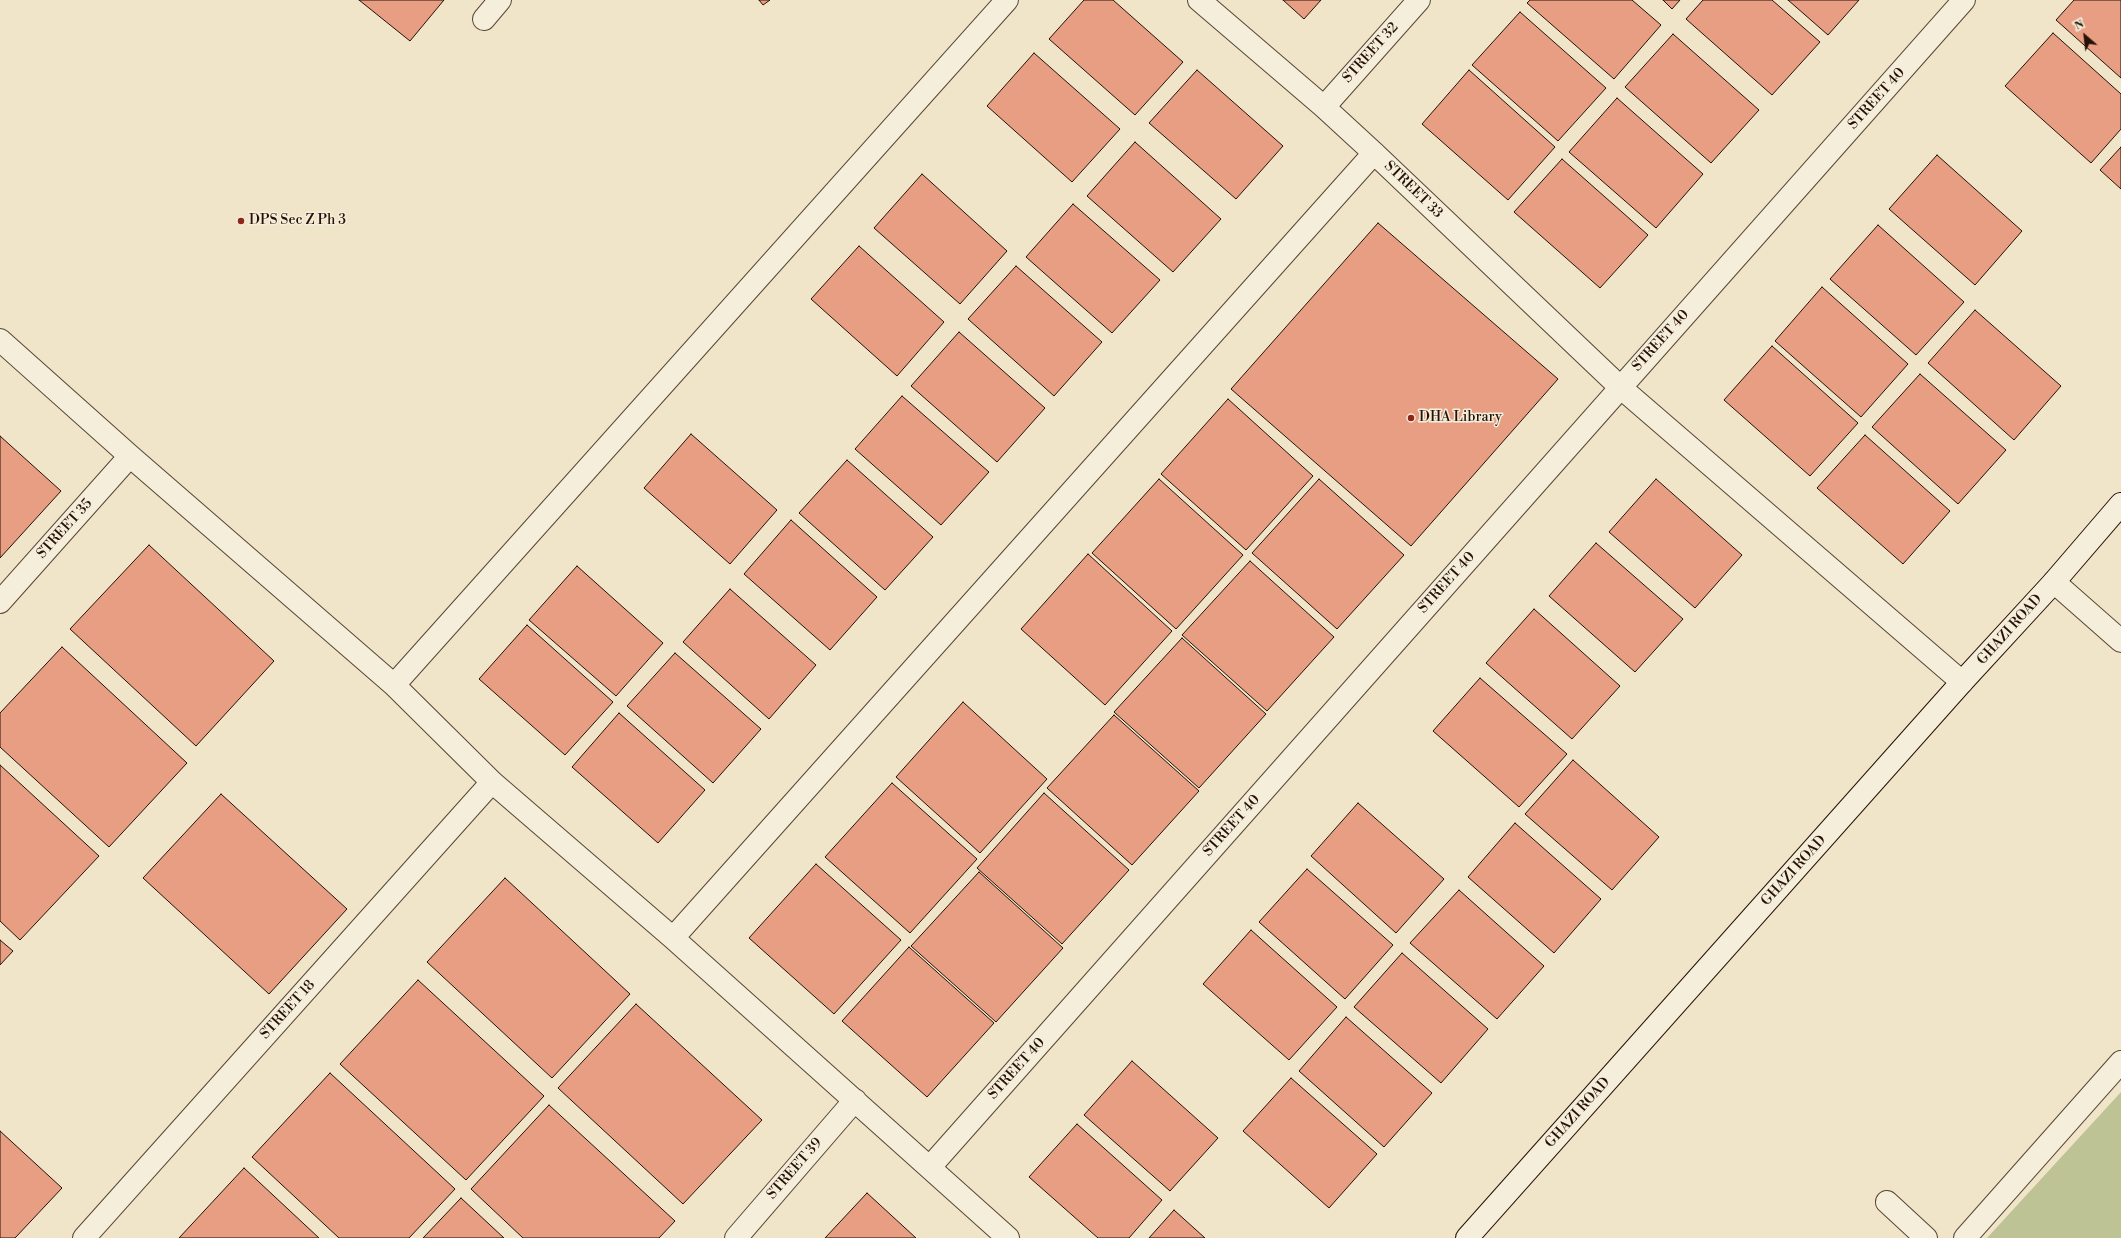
<!DOCTYPE html>
<style>
body{margin:0}
#map{position:relative;width:2121px;height:1238px;overflow:hidden;background:#f0e5c8;font-family:"Libre Bodoni",serif}
canvas{display:block}
.north{position:absolute;left:2065px;top:16px;width:40px;height:40px;-webkit-text-stroke:3px #f5eedb;paint-order:stroke;rotate:332deg;font-size:11px;font-weight:700;line-height:16px;text-align:center;color:#261106}
.north::after{content:'';display:block;margin:auto;width:14px;height:18px;background:#261106;clip-path:polygon(50% 0,100% 100%,50% 72%,0 100%)}
</style>
<div id="map">
<canvas width="2121" height="1238"></canvas>
<div class="north">N</div>
</div>
<script>
const g = document.querySelector('canvas').getContext('2d');
g.lineJoin = 'round';
function fill(path, color) {
  g.fillStyle = color;
  g.fill(path, 'evenodd');
}
function toPath(rows) {
  const path = new Path2D();
  for (const r of rows) {
    path.moveTo(r[0], r[1]);
    for (let i = 2; i < r.length; i += 2) path.lineTo(r[i], r[i + 1]);
  }
  return path;
}
function stroke(path, color, width, dash) {
  g.strokeStyle = color;
  g.lineWidth = width;
  g.lineCap = dash ? 'butt' : 'round';
  g.setLineDash(dash || []);
  g.stroke(path);
}
function drawText(font, color, halo, rows, align = 'center') {
  g.font = font + ' "Libre Bodoni",serif';
  g.lineWidth = 3;
  g.setLineDash([]);
  g.textBaseline = 'middle';
  g.strokeStyle = halo;
  g.fillStyle = color;
  for (const [text, x, y, turn = 0] of rows) {
    g.save();
    g.translate(x, y);
    g.rotate((+turn || 0) * Math.PI / 180);
    g.textAlign = isNaN(turn) ? turn : align;
    if (halo) g.strokeText(text, 0, 0);
    g.fillText(text, 0, 0);
    g.restore();
  }
}
fill(toPath([
 [2121,1092,2121,1238,1987,1238]
]), '#bdc394');
const building = toPath([
 [359,0,444,0,410,41,359,0],
 [759,0,770,0,763,5,759,0],
 [1084,0,1113,0,1183,62,1135,115,1049,39,1084,0],
 [1283,0,1321,0,1304,19,1283,0],
 [1530,0,1632,0,1661,25,1614,79,1527,3,1530,0],
 [1663,0,1680,0,1672,9,1663,0],
 [1703,0,1772,0,1820,42,1772,95,1686,19,1703,0],
 [1788,0,1859,0,1828,35,1788,0],
 [2074,0,2121,0,2121,78,2056,20,2074,0],
 [1520,12,1606,88,1558,141,1472,65,1520,12],
 [2053,33,2121,94,2121,129,2091,163,2005,86,2053,33],
 [1673,34,1759,110,1711,163,1625,87,1673,34],
 [1034,53,1120,129,1072,182,987,106,1034,53],
 [1197,70,1283,146,1236,199,1149,123,1197,70],
 [1469,70,1555,147,1508,200,1422,124,1469,70],
 [1617,98,1703,174,1656,228,1569,152,1617,98],
 [1135,142,1221,219,1173,272,1087,196,1135,142],
 [2121,147,2121,189,2100,170,2121,147],
 [1937,155,2022,231,1975,285,1889,209,1937,155],
 [1562,159,1648,235,1600,288,1514,212,1562,159],
 [922,174,1007,251,960,304,874,228,922,174],
 [1073,204,1160,280,1112,333,1026,257,1073,204],
 [1378,223,1558,379,1411,546,1231,389,1378,223],
 [1878,225,1964,302,1916,355,1830,279,1878,225],
 [859,246,944,322,897,376,811,299,859,246],
 [1016,266,1102,342,1054,396,968,319,1016,266],
 [1822,287,1908,364,1861,417,1775,341,1822,287],
 [1975,310,2061,386,2014,440,1928,363,1975,310],
 [959,332,1045,408,997,462,911,386,959,332],
 [1772,346,1858,423,1810,476,1724,400,1772,346],
 [1920,374,2006,450,1958,504,1872,427,1920,374],
 [902,396,989,472,941,525,855,449,902,396],
 [1228,399,1313,476,1246,550,1161,474,1228,399],
 [691,434,777,510,730,564,644,488,691,434],
 [1865,435,1950,511,1903,564,1817,488,1865,435],
 [0,436,61,491,0,558,0,436],
 [847,460,933,537,885,590,799,513,847,460],
 [1159,479,1243,555,1176,629,1092,553,1159,479],
 [1319,479,1404,555,1337,629,1252,553,1319,479],
 [1656,479,1742,555,1695,608,1609,532,1656,479],
 [791,520,877,597,830,650,744,574,791,520],
 [1596,543,1683,619,1635,672,1549,596,1596,543],
 [149,545,274,661,196,746,70,629,149,545],
 [1088,554,1172,631,1105,705,1021,629,1088,554],
 [1250,561,1334,637,1267,711,1182,635,1250,561],
 [577,566,663,643,616,696,529,620,577,566],
 [730,589,816,665,769,719,683,642,730,589],
 [1534,609,1620,686,1572,739,1486,663,1534,609],
 [527,625,613,702,565,755,479,679,527,625],
 [1182,638,1266,714,1199,788,1114,712,1182,638],
 [62,647,187,763,109,847,0,747,0,713,62,647],
 [675,653,761,729,713,783,627,706,675,653],
 [1480,678,1567,754,1519,807,1433,731,1480,678],
 [963,702,1047,779,980,853,896,777,963,702],
 [619,713,705,790,658,843,572,767,619,713],
 [1114,715,1199,791,1132,865,1047,788,1114,715],
 [1573,760,1659,837,1612,890,1525,814,1573,760],
 [0,765,99,856,20,940,0,921,0,765],
 [892,783,977,859,910,933,825,857,892,783],
 [1044,793,1129,870,1062,944,977,868,1044,793],
 [221,794,347,909,269,994,143,878,221,794],
 [1358,803,1444,879,1396,933,1311,856,1358,803],
 [1515,823,1601,899,1554,953,1468,877,1515,823],
 [816,864,901,940,834,1014,749,938,816,864],
 [1307,869,1393,945,1345,999,1259,922,1307,869],
 [979,872,1063,948,996,1022,911,946,979,872],
 [505,878,630,994,552,1078,427,962,505,878],
 [1459,890,1544,966,1497,1019,1410,943,1459,890],
 [1251,930,1337,1007,1289,1060,1203,984,1251,930],
 [0,940,13,951,0,965,0,940],
 [909,947,994,1023,927,1097,842,1021,909,947],
 [1402,953,1488,1029,1441,1083,1354,1007,1402,953],
 [418,980,544,1096,466,1180,340,1064,418,980],
 [636,1004,762,1120,683,1204,558,1088,636,1004],
 [1346,1017,1432,1093,1384,1147,1299,1071,1346,1017],
 [1132,1061,1218,1138,1170,1191,1084,1115,1132,1061],
 [330,1073,455,1189,409,1238,339,1238,252,1157,330,1073],
 [1291,1078,1377,1154,1329,1208,1243,1131,1291,1078],
 [549,1105,675,1221,659,1238,523,1238,471,1189,549,1105],
 [1077,1124,1162,1200,1129,1238,1098,1238,1029,1177,1077,1124],
 [0,1131,62,1188,15,1238,0,1238,0,1131],
 [244,1168,319,1238,179,1238,244,1168],
 [867,1193,916,1238,825,1238,867,1193],
 [461,1198,504,1238,423,1238,461,1198],
 [1174,1210,1205,1238,1149,1238,1174,1210]
]);
fill(building, '#e79e83');
stroke(building, '#261106', 1);
const street = toPath([
 [1199,0,1324,107,1374,153,1620,387,1962,682],
 [484,19,500,0],
 [1324,107,1419,0],
 [0,340,130,456,394,685,492,782,673,938,1008,1238],
 [2054,582,2121,641],
 [0,602,130,456],
 [394,685,1007,0],
 [673,938,1374,153],
 [930,1167,1964,0],
 [1887,1202,1926,1238],
 [84,1238,492,782],
 [736,1238,855,1100],
 [1965,1238,2121,1062]
]);
const secondary = toPath([
 [1467,1238,1962,682,2054,582,2121,504]
]);
stroke(street, '#584636', 24);
stroke(secondary, '#261106', 24);
stroke(street, '#f5eedb', 22);
stroke(secondary, '#f5eedb', 22);
for (const [x, y, r, color] of [
 [241,221,4,"#8f2418"],
 [1411,418,4,"#8f2418"]
]) {
  const dot = new Path2D();
  dot.arc(x, y, r, 0, 2 * Math.PI);
  g.fillStyle = color;
  g.fill(dot);
  stroke(dot, '#f5eedb', 1.5);
}
drawText('14px', '#261106', '#f5eedb', [
 ["STREET 32",1371,53,-48],
 ["STREET 40",1877,99,-48],
 ["STREET 33",1413,190,44],
 ["STREET 40",1661,341,-48],
 ["STREET 35",65,529,-48],
 ["STREET 40",1447,583,-48],
 ["GHAZI ROAD",2010,630,-48],
 ["STREET 40",1232,826,-48],
 ["GHAZI ROAD",1794,871,-48],
 ["STREET 18",288,1010,-48],
 ["STREET 40",1017,1069,-48],
 ["GHAZI ROAD",1578,1113,-48],
 ["STREET 39",795,1169,-49]
]);
drawText('14px', '#261106', '#f5eedb', [
 ["DPS Sec Z Ph 3",249,221],
 ["DHA Library",1419,418]
], 'left');
</script>
